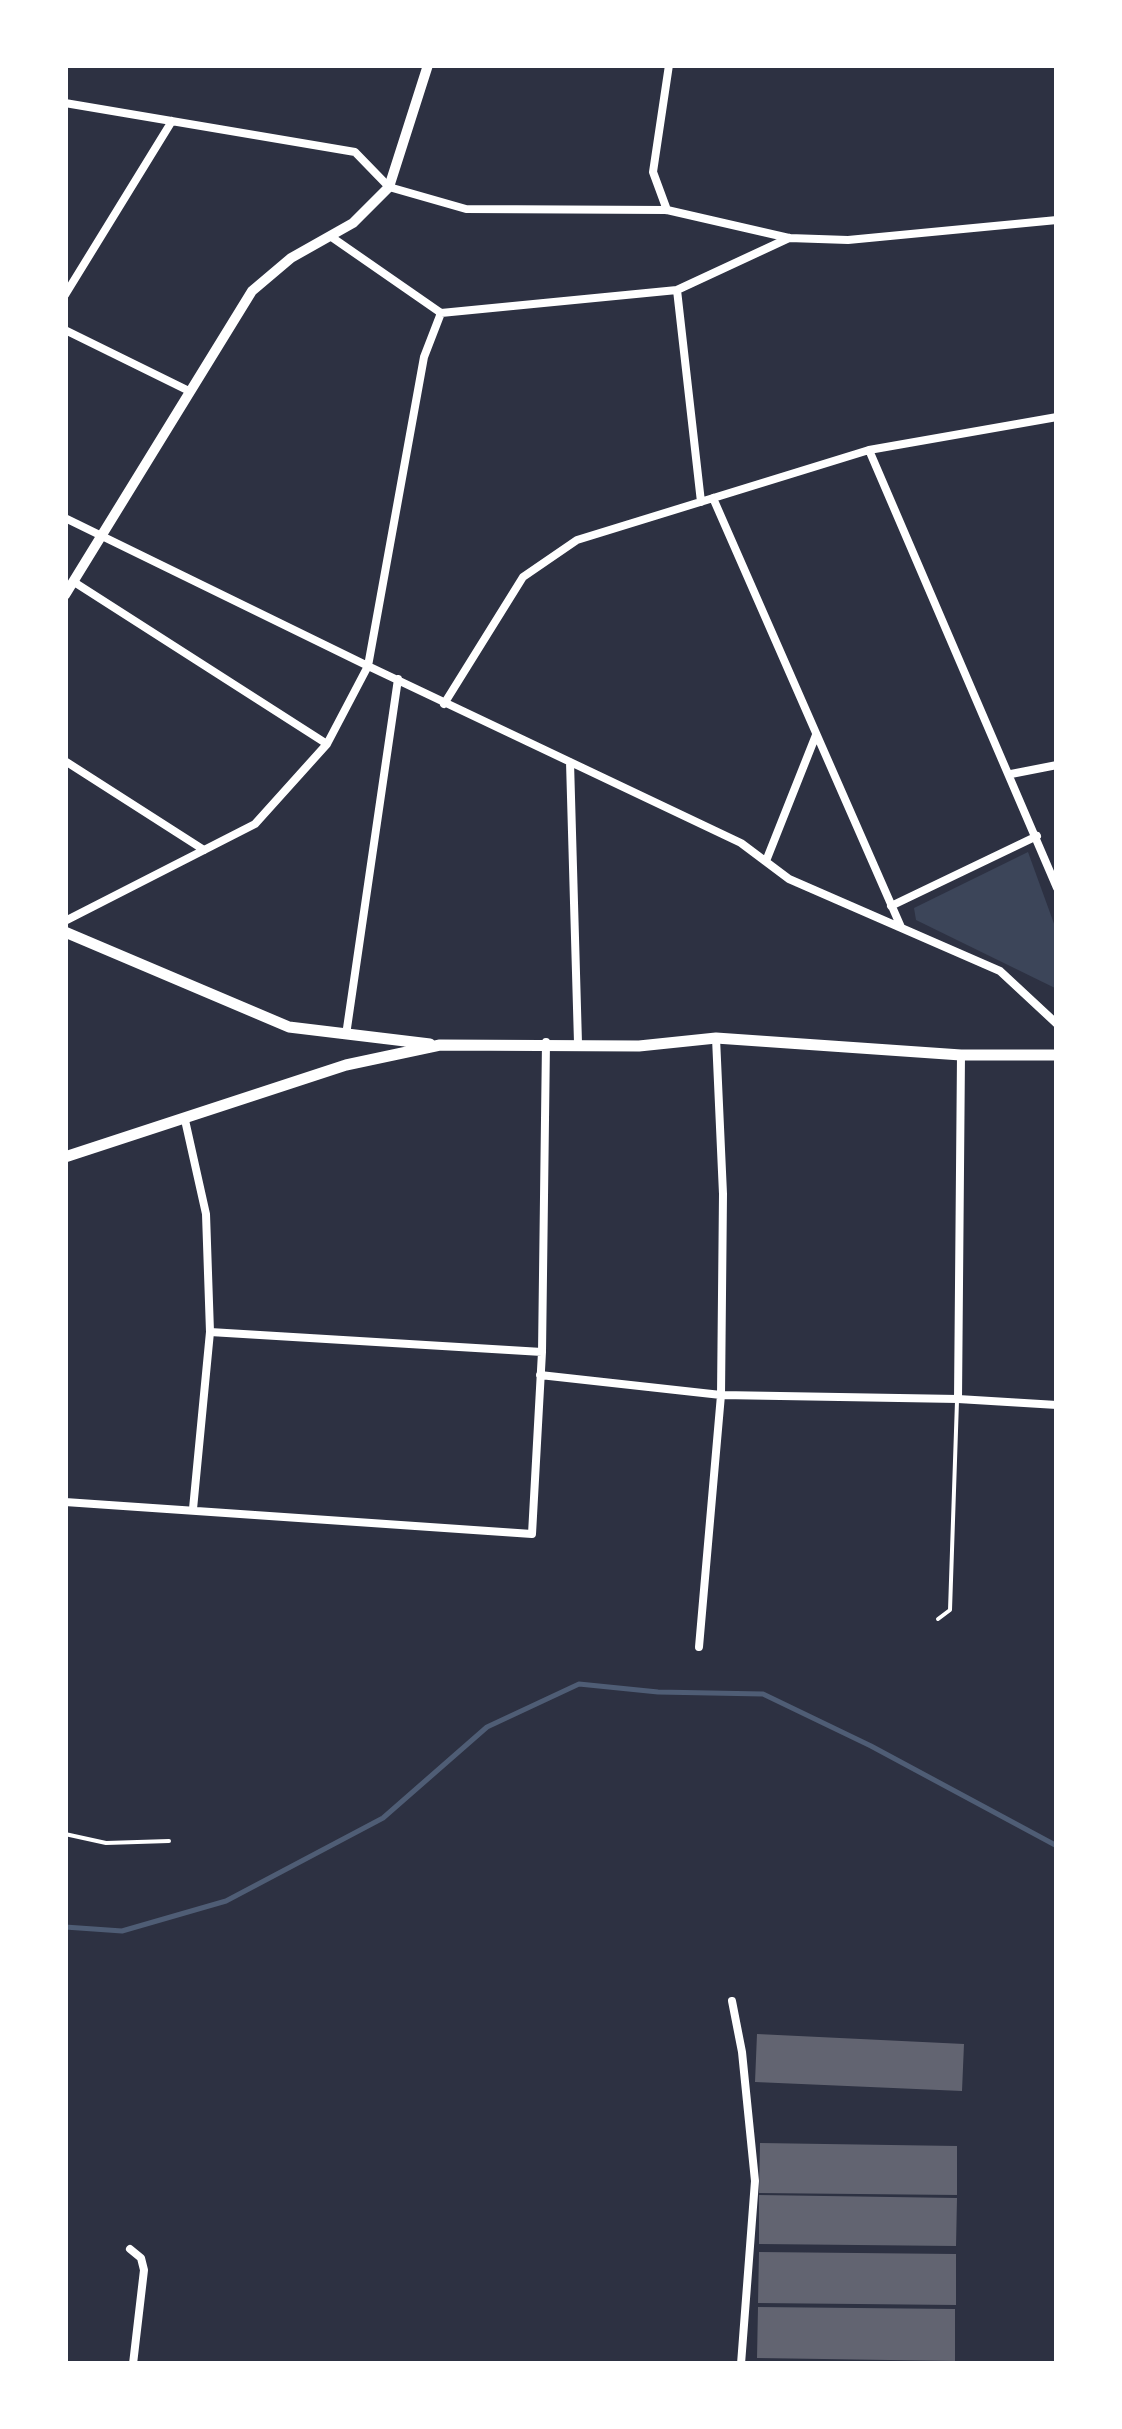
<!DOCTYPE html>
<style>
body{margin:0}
#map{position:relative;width:1122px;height:2429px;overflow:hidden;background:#2d3142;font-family:"Archivo Narrow",sans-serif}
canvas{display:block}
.frame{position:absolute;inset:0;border:68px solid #fff;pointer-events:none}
</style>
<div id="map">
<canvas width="1122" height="2429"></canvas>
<div class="frame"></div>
</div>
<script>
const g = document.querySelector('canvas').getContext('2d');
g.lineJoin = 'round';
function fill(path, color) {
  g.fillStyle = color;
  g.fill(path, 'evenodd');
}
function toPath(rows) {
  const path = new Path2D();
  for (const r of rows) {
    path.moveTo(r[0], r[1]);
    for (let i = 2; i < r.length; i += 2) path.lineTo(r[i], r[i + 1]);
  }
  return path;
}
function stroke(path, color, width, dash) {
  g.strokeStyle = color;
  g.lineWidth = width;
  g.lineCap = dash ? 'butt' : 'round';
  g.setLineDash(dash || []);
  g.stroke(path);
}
fill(toPath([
 [1028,852,1057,932,1057,989,916,920,914,908]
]), '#3c4559');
stroke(toPath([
 [65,1927,122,1931,226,1901,383,1818,487,1727,579,1684,658,1692,763,1694,871,1746,1057,1846]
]), '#4f5d75', 5);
fill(toPath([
 [757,2034,964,2044,962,2091,755,2082],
 [760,2143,957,2146,957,2195,759,2193],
 [759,2195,957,2198,956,2246,759,2244],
 [759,2252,956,2254,956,2305,758,2303],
 [758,2307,955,2309,955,2361,757,2358]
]), '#626471');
stroke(toPath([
 [938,1619,950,1610,957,1401],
 [65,1834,106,1843,169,1841]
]), '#fff', 4);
stroke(toPath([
 [65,103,355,152,389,187,466,209,667,210,789,238,848,240,1057,220],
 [667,210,653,172,669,65],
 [330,236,441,313,677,290,789,238],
 [677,290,701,502],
 [65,295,172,121],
 [441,313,424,357,368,666,741,843,789,879,1000,971,1057,1024],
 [65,330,187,390],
 [1057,417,869,450,1057,888],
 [713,498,901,927],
 [65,518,368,666,327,744,255,824,65,921],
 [74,582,327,744],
 [444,704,523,577,577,540,869,450],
 [65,761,204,850],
 [570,762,578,1043],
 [1011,774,1057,765],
 [766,861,816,735],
 [891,906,1037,836],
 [346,1035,398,679],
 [185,1120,206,1214,210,1332],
 [540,1375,721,1395,958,1399,961,1055],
 [958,1399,1057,1405],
 [65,1502,532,1534,542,1352,546,1042],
 [193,1509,210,1332,542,1352],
 [699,1647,721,1395,723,1194,716,1038],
 [732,2001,742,2052,755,2181,741,2364],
 [130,2249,141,2258,144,2270,133,2364]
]), '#fff', 8);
stroke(toPath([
 [65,595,252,291,291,258,353,223,389,187,428,65]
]), '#fff', 10);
stroke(toPath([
 [65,932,289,1027,430,1044],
 [65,1157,346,1065,440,1045,639,1046,716,1038,961,1055,1057,1055]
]), '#fff', 11);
</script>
